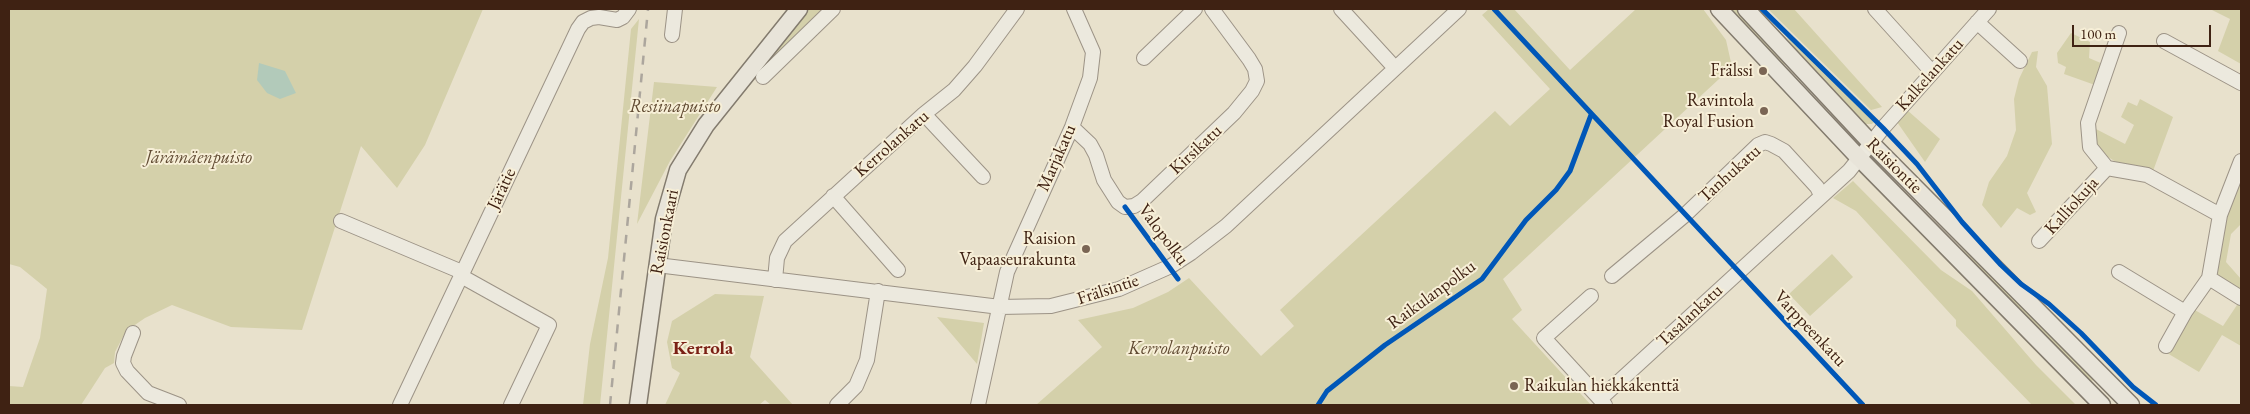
<!DOCTYPE html>
<meta charset="utf-8">
<style>
body{margin:0}
#map{position:relative;width:2250px;height:414px;overflow:hidden;background:#e8e1cc;font-family:"EB Garamond",serif}
canvas{display:block}
.frame{position:absolute;inset:0;border:10px solid #3f2213;pointer-events:none}
.scale{position:absolute;left:2072px;top:25px;width:139px;height:22px;box-sizing:border-box;border:2px solid #3f2213;border-top:0;padding-left:6px;font-size:15px;line-height:18px;white-space:nowrap;color:#3f2213;-webkit-text-stroke:4px #f7efd7;paint-order:stroke}
</style>
<div id="map">
<canvas width="2250" height="414"></canvas>
<div class="frame"></div>
<div class="scale">100 m</div>
</div>
<script>
const g = document.querySelector('canvas').getContext('2d');
g.lineJoin = 'round';
function fill(path, color) {
  g.fillStyle = color;
  g.fill(path, 'evenodd');
}
function toPath(rows) {
  const path = new Path2D();
  for (const r of rows) {
    path.moveTo(r[0], r[1]);
    for (let i = 2; i < r.length; i += 2) path.lineTo(r[i], r[i + 1]);
  }
  return path;
}
function stroke(path, color, width, dash) {
  g.strokeStyle = color;
  g.lineWidth = width;
  g.lineCap = dash ? 'butt' : 'round';
  g.setLineDash(dash || []);
  g.stroke(path);
}
function drawText(font, color, halo, rows, align = 'center') {
  g.font = font + ' "EB Garamond",serif';
  g.lineWidth = 4;
  g.setLineDash([]);
  g.textBaseline = 'middle';
  g.strokeStyle = halo;
  g.fillStyle = color;
  for (const [text, x, y, turn = 0] of rows) {
    g.save();
    g.translate(x, y);
    g.rotate((+turn || 0) * Math.PI / 180);
    g.textAlign = isNaN(turn) ? turn : align;
    if (halo) g.strokeText(text, 0, 0);
    g.fillText(text, 0, 0);
    g.restore();
  }
}
fill(toPath([
 [9,9,483,9,425,145,397,188,361,146,302,330,231,327,172,305,145,318,126,331,115,352,114,363,105,368,81,405,9,405,9,386,23,387,40,338,47,289,20,267,9,264],
 [807,9,825,9,789,47,747,85],
 [1489,9,1514,9,1570,70,1636,9,1703,9,1726,40,1732,67,1503,279,1522,310,1512,319,1591,405,1036,405,1102,347,1078,320,1133,308,1168,292,1189,278,1261,356,1294,326,1280,310,1399,200,1495,111,1510,126,1550,89,1482,15],
 [1730,9,1737,9,1786,63,1782,67],
 [1768,9,1794,9,1882,107,1871,110],
 [2210,9,2241,10,2241,64,2218,51,2230,19],
 [639,19,600,405,583,405,590,344,608,258,631,29],
 [2071,33,2090,42,2089,58,2103,64,2095,85,2064,74,2066,67,2058,63,2057,53],
 [1789,37,1874,122,1872,124,1865,124,1855,118,1802,60,1787,38],
 [2038,51,2036,67,2047,86,2052,144,2027,193,2036,212,2030,215,2017,208,2001,228,1982,205,1989,182,2007,156,2016,130,2014,99,2019,79,2032,52],
 [654,82,717,87,670,161,637,224],
 [2140,99,2173,117,2153,171,2140,166,2116,162,2097,150,2094,128,2125,144,2134,125,2121,117,2128,102,2137,106],
 [1907,110,1940,139,1925,162,1897,122],
 [2241,174,2241,224,2231,234,2226,262,2241,279,2241,291,2218,276,2215,266,2224,218],
 [1853,181,1941,270,1972,291,2036,365,2076,405,2032,405,1956,326,1956,320,1856,211,1833,198],
 [1926,218,1969,255,2094,379,2092,381,2050,344],
 [1832,254,1853,277,1810,316,1789,294],
 [715,294,764,296,750,357,793,405,771,405,765,400,759,405,665,405,680,373,672,368,667,342,672,321],
 [2239,302,2241,303,2241,346,2222,335,2199,372,2167,353,2193,309,2223,326],
 [937,317,984,323,977,364]
]), '#d4d0aa');
fill(toPath([
 [259,63,285,71,296,93,280,99,267,93,257,80]
]), '#b2caba');
const minor = toPath([
 [1341,9,1395,68],
 [1875,9,1932,72],
 [1977,22,2020,61],
 [672,35,675,9],
 [2164,41,2241,83],
 [1144,58,1195,9],
 [763,77,833,9],
 [924,114,983,177],
 [1072,127,1090,144,1096,155,1104,180,1118,202,1125,207,1134,206,1142,201,1234,113,1252,91,1257,81,1255,69,1249,59,1212,9],
 [2241,161,2220,215,2209,278,2241,298],
 [2107,168,2147,175,2220,215],
 [833,196,898,270],
 [341,221,462,272],
 [2039,241,2107,168,2090,147,2088,123,2119,33],
 [657,265,1000,307,1051,306,1119,289,1171,266,1191,253,1226,226,1459,9],
 [2119,272,2185,312],
 [461,276,549,325,511,405],
 [1612,276,1685,215,1758,145,1765,142,1771,144,1784,151,1817,187,1821,195],
 [775,280,777,258,785,241,924,114,954,90,975,66,1017,9],
 [1591,296,1544,338,1600,399],
 [133,333,124,356,123,363,127,371,148,393,179,405],
 [2166,346,2185,312,2209,278],
 [400,405,578,29,583,22,591,18,599,17,617,20,623,17,629,9],
 [837,405,856,386,867,360,878,291],
 [978,405,1007,272,1072,127,1090,78,1093,52,1074,9],
 [1605,405,1600,399,1849,171,1883,128,1989,9]
]);
const major = toPath([
 [1719,9,1859,158,2102,405],
 [1746,9,1871,143,2131,405],
 [638,405,664,219,678,170,706,125,799,9]
]);
stroke(minor, '#9c9386', 16);
stroke(major, '#837b6e', 19);
stroke(minor, '#ece9de', 14);
stroke(major, '#e8e4d9', 16);
stroke(toPath([
 [610,405,648,9]
]), '#aca69d', 2.5, [9, 9]);
stroke(toPath([
 [1494,9,1863,405],
 [1762,9,1883,128,1917,164,1962,222,2001,265,2021,284,2049,304,2081,333,2133,387,2156,405],
 [1125,207,1178,279],
 [1318,405,1327,391,1385,345,1482,279,1526,220,1556,190,1570,171,1591,115]
]), '#0057b8', 5);
for (const [x, y, r, color] of [
 [1763,71,5,"#7a6554"],
 [1764,111,5,"#7a6554"],
 [1086,249,5,"#7a6554"],
 [1514,386,5,"#7a6554"]
]) {
  const dot = new Path2D();
  dot.arc(x, y, r, 0, 2 * Math.PI);
  g.fillStyle = color;
  g.fill(dot);
  stroke(dot, '#f7efd7', 2);
}
drawText('18px', '#3f2213', '#f7efd7', [
 ["Frälssi",1753,71],
 ["Ravintola",1754,101],
 ["Royal Fusion",1754,122],
 ["Raision",1076,239],
 ["Vapaaseurakunta",1076,260],
 ["Raikulan hiekkakenttä",1524,386,"left"]
], 'right');
drawText('18px', '#3f2213', '#f7efd7', [
 ["Kalkelankatu",1930,75,-48],
 ["Kerrolankatu",892,144,-41],
 ["Kirsikatu",1196,150,-43],
 ["Marjakatu",1057,158,-66],
 ["Raisiontie",1894,166,45],
 ["Tanhukatu",1730,174,-42],
 ["Järätie",502,189,-65],
 ["Kalliokuja",2072,206,-48],
 ["Raisionkaari",665,232,-79],
 ["Valopolku",1163,235,53],
 ["Frälsintie",1108,290,-18],
 ["Raikulanpolku",1432,295,-36],
 ["Tasalankatu",1690,316,-43],
 ["Varppeenkatu",1810,329,47]
]);
drawText('italic 18px', '#604a32', '#f7efd7', [
 ["Resiinapuisto",675,107],
 ["Järämäenpuisto",199,158],
 ["Kerrolanpuisto",1179,349]
]);
drawText('bold 19px', '#7a1f14', '#f7efd7', [
 ["Kerrola",703,349]
]);
</script>
